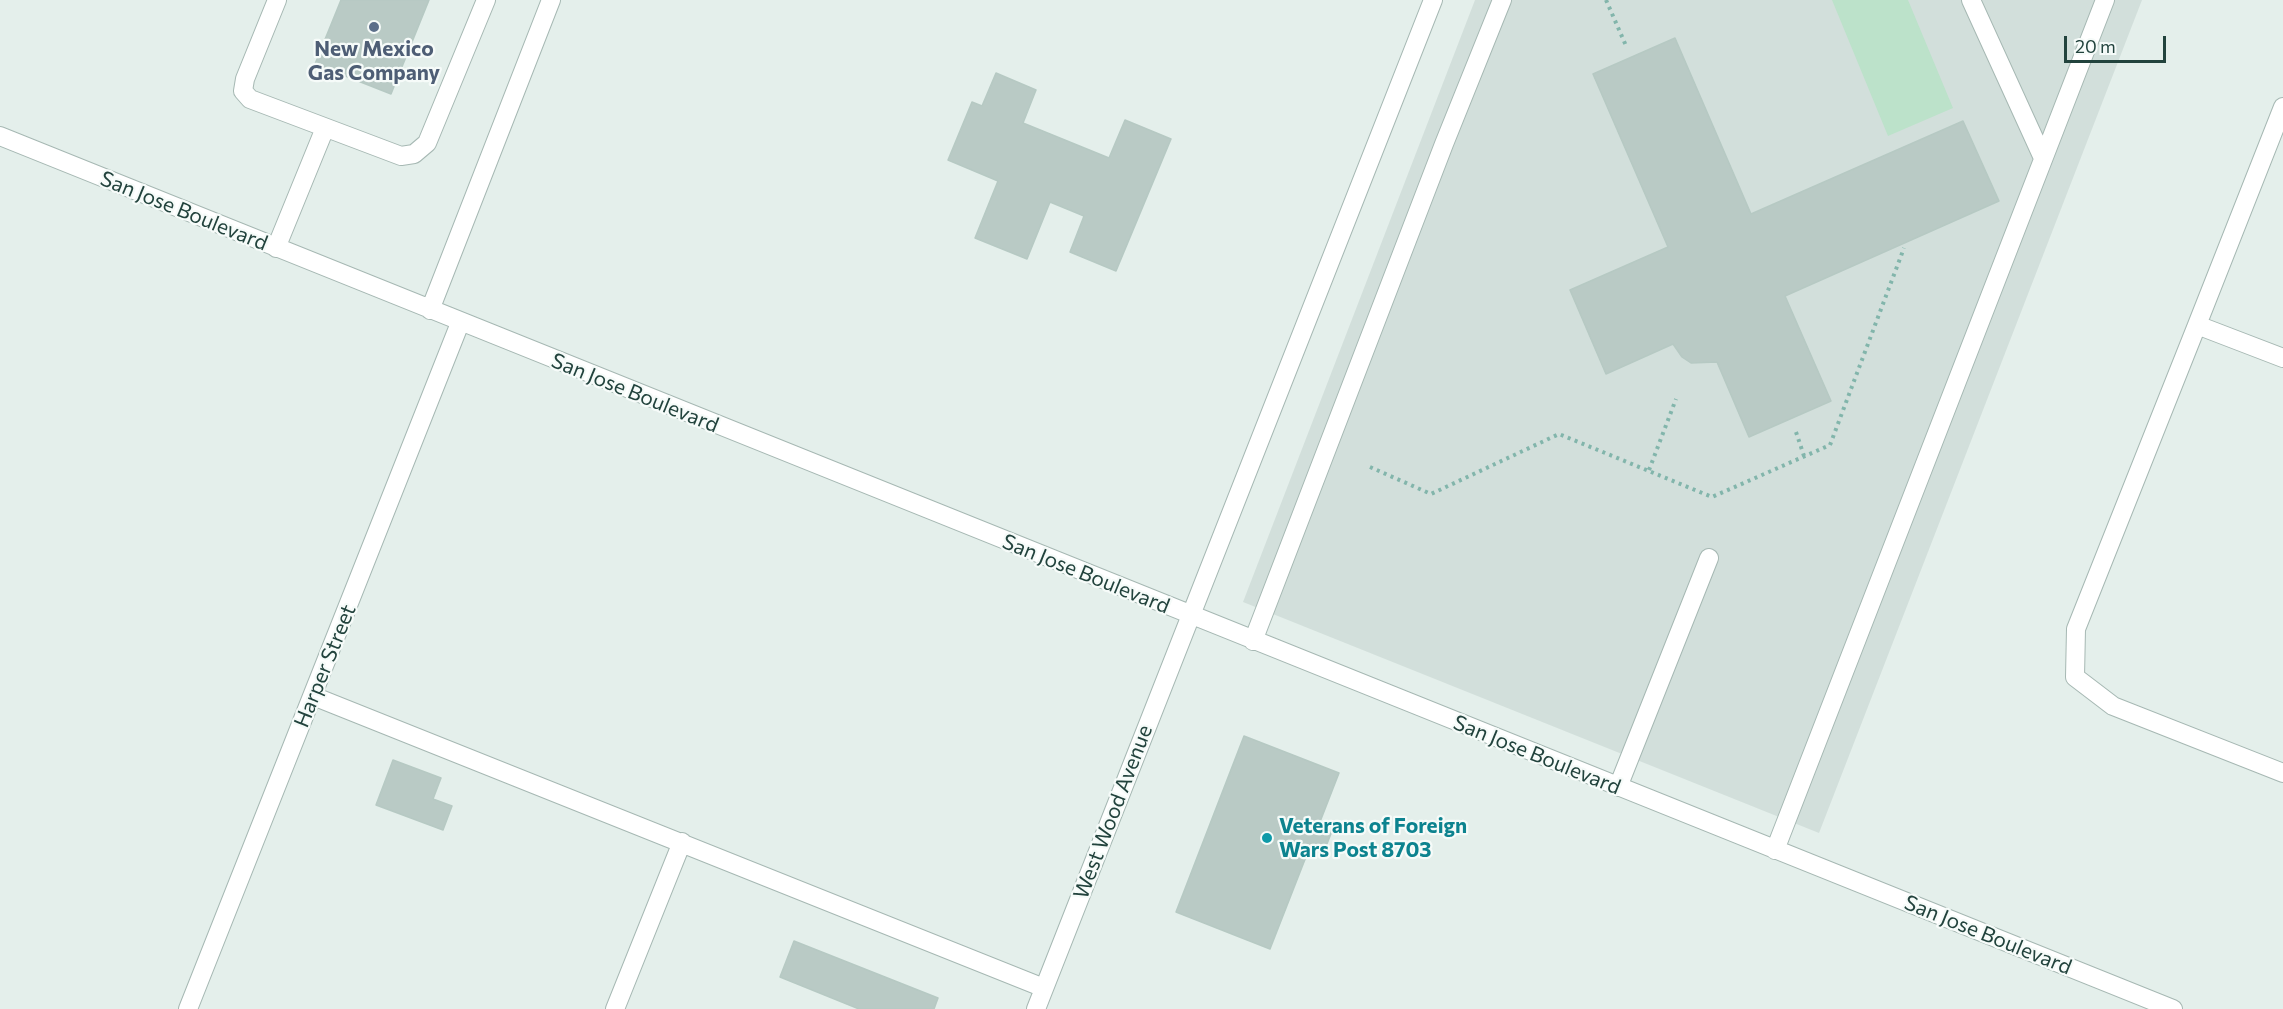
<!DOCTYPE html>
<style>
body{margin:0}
#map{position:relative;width:2283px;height:1009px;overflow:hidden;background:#e4efeb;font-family:Commissioner,sans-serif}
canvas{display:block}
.scale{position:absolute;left:2064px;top:36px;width:102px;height:27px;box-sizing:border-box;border:3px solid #22433d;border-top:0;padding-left:8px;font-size:18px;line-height:21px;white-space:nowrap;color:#22433d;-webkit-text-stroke:4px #f6fbf9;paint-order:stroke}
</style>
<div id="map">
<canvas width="2283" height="1009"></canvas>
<div class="scale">20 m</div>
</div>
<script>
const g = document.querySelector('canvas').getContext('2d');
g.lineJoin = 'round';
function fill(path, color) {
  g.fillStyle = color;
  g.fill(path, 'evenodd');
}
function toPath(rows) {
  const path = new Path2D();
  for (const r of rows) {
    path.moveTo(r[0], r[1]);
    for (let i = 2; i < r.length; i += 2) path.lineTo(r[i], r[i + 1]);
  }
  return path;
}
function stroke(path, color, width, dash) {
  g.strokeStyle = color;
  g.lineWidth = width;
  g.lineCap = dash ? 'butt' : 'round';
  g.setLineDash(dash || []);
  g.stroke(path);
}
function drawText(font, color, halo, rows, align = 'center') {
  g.font = font + ' Commissioner,sans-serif';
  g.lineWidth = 4.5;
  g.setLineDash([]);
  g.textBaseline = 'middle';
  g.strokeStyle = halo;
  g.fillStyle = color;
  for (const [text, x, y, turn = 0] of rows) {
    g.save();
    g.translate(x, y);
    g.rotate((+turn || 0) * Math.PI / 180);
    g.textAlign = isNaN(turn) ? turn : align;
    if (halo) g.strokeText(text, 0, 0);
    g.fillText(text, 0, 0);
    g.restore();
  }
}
fill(toPath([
 [1475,0,2142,0,1819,833,1243,602]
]), '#d2dfdb');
fill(toPath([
 [1832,0,1908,0,1953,108,1888,136]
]), '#bce2ca');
const building = toPath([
 [341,0,429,0,391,94,315,64,341,0],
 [1675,38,1751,214,1963,121,1999,201,1785,296,1831,401,1749,437,1717,362,1691,363,1682,357,1673,344,1606,374,1570,290,1668,247,1593,74,1675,38],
 [996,73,1036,90,1023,123,1109,158,1125,120,1171,139,1116,271,1070,252,1084,216,1050,202,1027,259,975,238,998,181,948,160,972,102,982,106,996,73],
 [1244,736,1339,773,1318,827,1332,831,1325,849,1311,844,1270,949,1176,912,1244,736],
 [393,760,441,778,433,799,452,806,443,830,376,805,393,760],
 [794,941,938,998,934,1009,859,1009,780,977,794,941]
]);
fill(building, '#b9cac5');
stroke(building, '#b6c9c3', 1.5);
const minor = toPath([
 [277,0,245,79,243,91,250,99,401,156,414,154,427,143,486,0],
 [1971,0,2043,158],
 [0,136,2173,1009],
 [276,248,325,128],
 [430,310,551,0],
 [2197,325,2283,107],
 [2283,358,2197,325,2076,629,2075,677,2113,706,2283,773],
 [1253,641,1444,144,1502,0],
 [313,696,1044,988],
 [1618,787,1709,558],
 [1775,850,2105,0],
 [188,1009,460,323],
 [615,1009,682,842],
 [1036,1009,1433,0]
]);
stroke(minor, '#a6b8b3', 20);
stroke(toPath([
 [1606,0,1627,48],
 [1796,432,1804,456],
 [1370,467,1431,494,1559,434,1712,497,1830,445,1904,248],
 [1649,470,1676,399]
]), '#82b5ab', 4, [3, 4.5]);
stroke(minor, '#fff', 18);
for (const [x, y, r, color] of [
 [374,27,6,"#5c6f8a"],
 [1267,838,6,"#0f9aa8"]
]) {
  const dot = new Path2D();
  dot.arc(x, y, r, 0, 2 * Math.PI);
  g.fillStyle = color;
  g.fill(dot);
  stroke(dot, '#f6fbf9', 2);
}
drawText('bold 21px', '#4e5e75', '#f6fbf9', [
 ["New Mexico",374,49],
 ["Gas Company",374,73]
]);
drawText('21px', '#22433d', '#f6fbf9', [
 ["San Jose Boulevard",184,211,22],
 ["San Jose Boulevard",635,393,22],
 ["San Jose Boulevard",1086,574,22],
 ["Harper Street",325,666,-68],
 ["San Jose Boulevard",1537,755,22],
 ["West Wood Avenue",1113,812,-69],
 ["San Jose Boulevard",1988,935,22]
]);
drawText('bold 21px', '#0d838f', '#f6fbf9', [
 ["Veterans of Foreign",1279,826],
 ["Wars Post 8703",1279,850]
], 'left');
</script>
